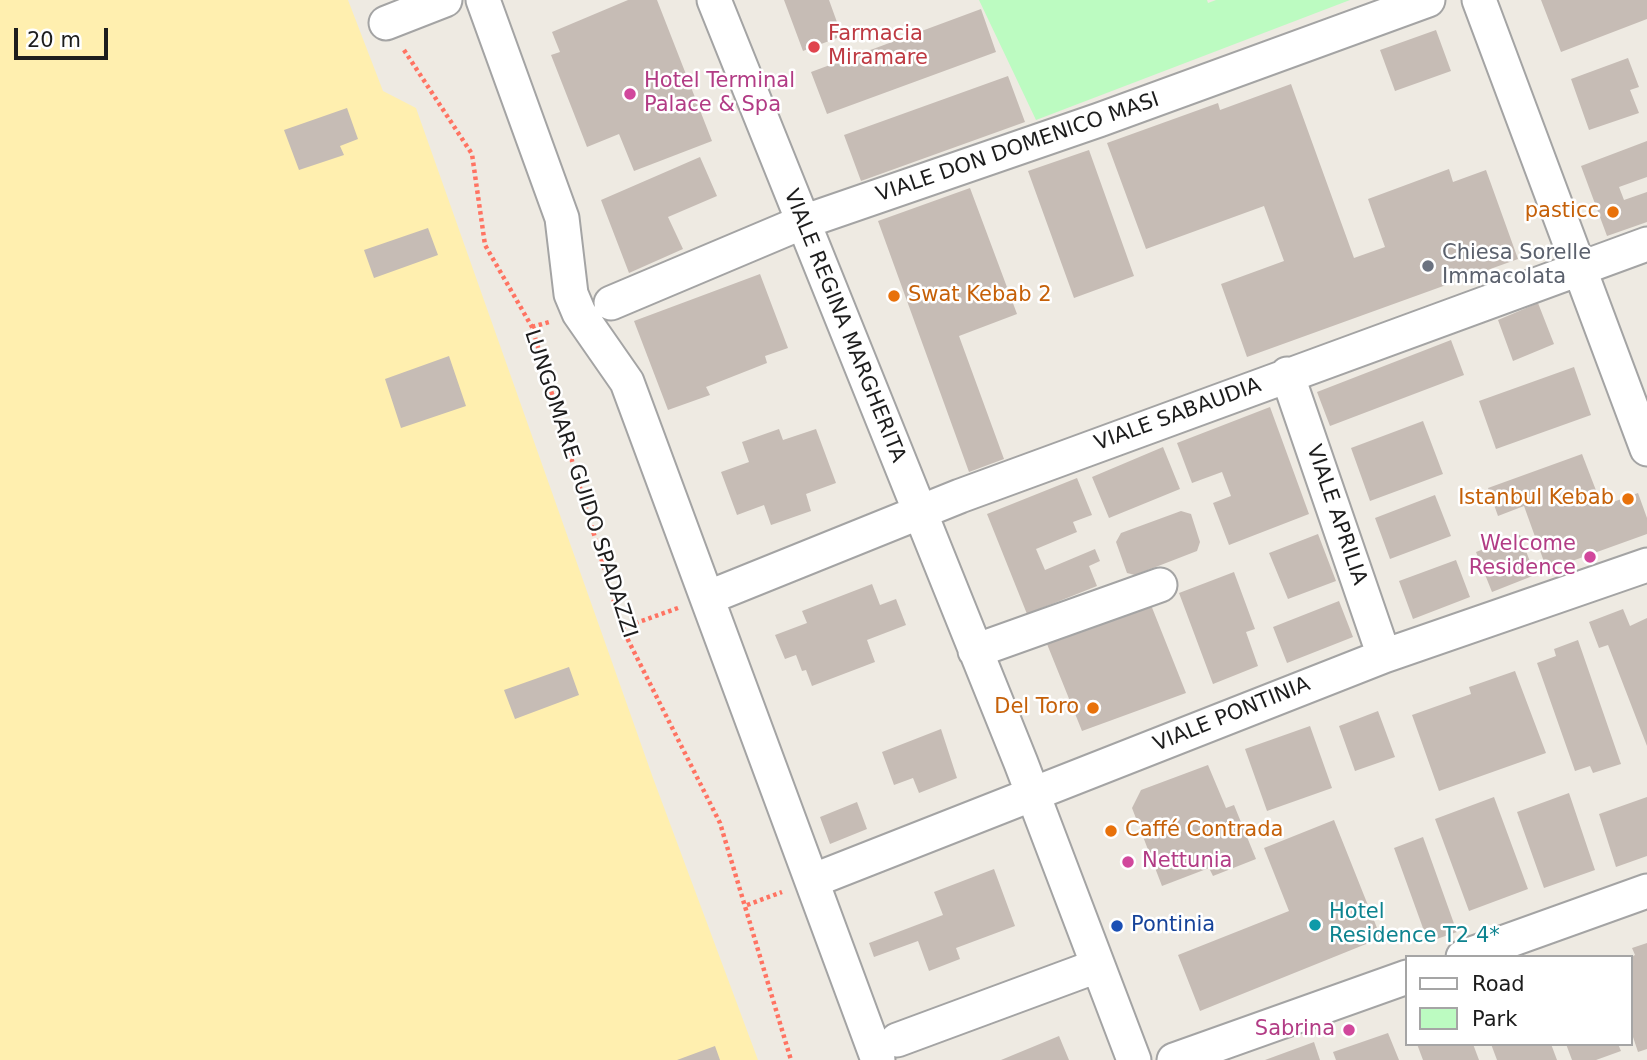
<!DOCTYPE html>
<meta charset="utf-8">
<style>
body{margin:0}
#map{position:relative;width:1647px;height:1060px;overflow:hidden;background:#eeeae2;font-family:"DejaVu Sans",sans-serif}
canvas{display:block}
.legend{position:absolute;left:1405px;top:955px;width:228px;height:91px;box-sizing:border-box;background:#fff;border:2px solid #a5a5a5;margin:0;padding:9px 12px;list-style:none;font-size:21px;color:#1d1d1d}
.legend li{display:flex;align-items:center;gap:14px;height:35px}
.legend b{width:35px;border:2px solid #a5a5a5}
.scale{position:absolute;left:14px;top:28px;width:94px;height:32px;box-sizing:border-box;border:4px solid #1d1d1d;border-top:0;padding-left:9px;font-size:21px;line-height:24px;white-space:nowrap;color:#1d1d1d;-webkit-text-stroke:5px #fff;paint-order:stroke}
</style>
<div id="map">
<canvas width="1647" height="1060"></canvas>
<ul class="legend">
<li><b style="height:9px;background:#fff"></b>Road</li>
<li><b style="height:19px;background:#bcfbc1"></b>Park</li>
</ul>
<div class="scale">20 m</div>
</div>
<script>
const g = document.querySelector('canvas').getContext('2d');
g.lineJoin = 'round';
function fill(path, color) {
  g.fillStyle = color;
  g.fill(path, 'evenodd');
}
function toPath(rows) {
  const path = new Path2D();
  for (const r of rows) {
    path.moveTo(r[0], r[1]);
    for (let i = 2; i < r.length; i += 2) path.lineTo(r[i], r[i + 1]);
  }
  return path;
}
function stroke(path, color, width, dash) {
  g.strokeStyle = color;
  g.lineWidth = width;
  g.lineCap = dash ? 'butt' : 'round';
  g.setLineDash(dash || []);
  g.stroke(path);
}
function drawText(font, color, halo, rows, align = 'center') {
  g.font = font + ' "DejaVu Sans",sans-serif';
  g.lineWidth = 5;
  g.setLineDash([]);
  g.textBaseline = 'middle';
  g.strokeStyle = halo;
  g.fillStyle = color;
  for (const [text, x, y, turn = 0] of rows) {
    g.save();
    g.translate(x, y);
    g.rotate((+turn || 0) * Math.PI / 180);
    g.textAlign = isNaN(turn) ? turn : align;
    if (halo) g.strokeText(text, 0, 0);
    g.fillText(text, 0, 0);
    g.restore();
  }
}
fill(toPath([
 [0,0,348,0,383,91,416,108,653,778,758,1060,0,1060]
]), '#ffefaf');
fill(toPath([
 [979,0,1207,0,1208,3,1216,0,1350,0,1036,120]
]), '#bcfbc1');
fill(toPath([
 [628,0,657,0,712,141,634,171,619,134,587,147,551,55,560,52,552,32],
 [784,0,829,0,842,36,803,51],
 [1541,0,1647,0,1647,19,1561,52],
 [981,9,996,52,827,114,811,72],
 [1436,30,1451,71,1395,91,1380,50],
 [1628,58,1639,87,1630,90,1639,113,1589,130,1571,79],
 [1008,76,1025,122,861,181,844,135],
 [1291,84,1354,258,1385,247,1368,199,1449,169,1453,182,1486,170,1518,259,1247,357,1221,284,1284,261,1264,206,1146,249,1107,143,1218,103,1220,110],
 [347,108,358,139,340,146,344,155,299,170,284,130],
 [1647,141,1647,177,1619,187,1624,200,1647,192,1647,222,1607,236,1581,166],
 [1089,150,1134,276,1074,298,1028,171],
 [700,157,717,196,668,217,683,249,629,273,601,200],
 [970,188,1017,314,959,336,1004,459,969,472,878,221],
 [428,228,438,255,374,278,364,250],
 [760,274,788,348,765,356,767,363,706,387,710,395,668,410,634,321],
 [1538,303,1554,344,1513,361,1498,320],
 [1451,340,1464,375,1330,426,1317,392],
 [449,356,466,406,401,428,385,379],
 [1574,367,1591,415,1496,449,1479,401],
 [1270,407,1309,514,1229,545,1213,503,1231,496,1222,472,1192,483,1177,443],
 [1423,421,1443,474,1370,501,1351,448],
 [779,429,783,440,816,429,836,483,806,494,811,511,771,525,764,505,737,515,721,472,749,462,742,442],
 [1163,447,1180,489,1109,518,1092,477],
 [1582,454,1602,506,1638,493,1647,518,1647,534,1547,570,1524,506,1498,516,1488,488],
 [1077,478,1092,515,1073,522,1077,532,1036,549,1045,570,1095,549,1100,561,1089,566,1097,586,1027,614,987,514],
 [1435,495,1451,536,1390,559,1375,518],
 [1181,511,1191,514,1200,542,1197,551,1135,575,1127,573,1116,542,1121,533],
 [1318,534,1336,581,1288,599,1269,553],
 [1520,535,1535,575,1492,592,1476,552],
 [1456,560,1470,597,1413,619,1399,581],
 [1234,572,1255,629,1246,632,1258,666,1213,684,1179,593],
 [872,584,880,605,896,599,906,625,867,640,875,662,812,686,806,670,802,671,796,655,785,659,775,635,807,623,802,611],
 [1339,601,1353,637,1287,663,1273,627],
 [1151,605,1186,693,1082,731,1047,644],
 [1623,609,1630,626,1647,618,1647,746,1608,645,1599,648,1589,622],
 [1578,640,1621,764,1593,773,1590,766,1575,771,1537,663,1556,656,1554,649],
 [569,667,579,695,515,719,504,690],
 [1515,671,1546,753,1439,791,1412,715,1471,694,1469,687],
 [1378,711,1395,757,1355,771,1339,726],
 [1310,726,1332,788,1267,811,1245,749],
 [941,729,957,778,919,793,913,778,894,785,882,752],
 [1208,765,1226,808,1234,805,1256,859,1213,876,1209,868,1162,886,1132,808,1141,790],
 [1569,793,1595,870,1544,888,1517,812],
 [1494,797,1528,889,1469,911,1435,819],
 [1647,797,1647,856,1616,867,1599,814],
 [857,802,867,829,830,844,820,817],
 [1334,820,1381,938,1200,1011,1178,955,1289,911,1264,848],
 [1423,837,1457,932,1428,942,1394,848],
 [994,869,1015,926,956,948,960,959,929,971,918,941,874,957,869,943,943,915,934,892],
 [1647,943,1647,1049,1638,1052,1631,1031,1631,957,1635,955,1632,948],
 [1388,1033,1399,1060,1336,1060,1333,1052],
 [1059,1036,1069,1060,1001,1060],
 [1314,1042,1320,1060,1265,1060],
 [1417,1044,1473,1044,1479,1060,1423,1060],
 [1491,1044,1551,1044,1557,1060,1497,1060],
 [1566,1044,1618,1044,1621,1051,1596,1060,1572,1060],
 [715,1046,720,1060,677,1060]
]), '#c6bcb5');
const minor = toPath([
 [483,0,562,218,571,294,579,313,627,382,878,1060],
 [714,0,1021,763,1134,1060],
 [1479,0,1647,449],
 [386,23,445,0],
 [611,303,803,222,1099,120,1428,0],
 [1287,374,1384,656],
 [712,596,960,496,1647,244],
 [975,651,1160,585],
 [822,877,1384,656,1647,565],
 [1463,957,1647,891],
 [897,1040,1097,966],
 [1174,1060,1407,977]
]);
stroke(minor, '#a4a4a4', 37);
stroke(toPath([
 [404,50,472,154,485,245,532,327,622,628,720,823,791,1060],
 [532,327,549,322],
 [622,628,678,608],
 [747,905,782,892]
]), '#ff7362', 4.5, [3.5, 3.5]);
stroke(minor, '#fff', 33);
for (const [x, y, r, color] of [
 [814,47,7,"#e0444e"],
 [630,94,7,"#d1479c"],
 [1613,212,7,"#e8710a"],
 [1428,266,7,"#6b7280"],
 [894,296,7,"#e8710a"],
 [1628,499,7,"#e8710a"],
 [1590,557,7,"#d1479c"],
 [1093,708,7,"#e8710a"],
 [1111,831,7,"#e8710a"],
 [1128,862,7,"#d1479c"],
 [1315,925,7,"#0f9aa8"],
 [1117,926,7,"#1a4fb4"],
 [1349,1030,7,"#d1479c"]
]) {
  const dot = new Path2D();
  dot.arc(x, y, r, 0, 2 * Math.PI);
  g.fillStyle = color;
  g.fill(dot);
  stroke(dot, '#fff', 2.5);
}
drawText('21px', '#be3a42', '#fff', [
 ["Farmacia",828,35],
 ["Miramare",828,59]
], 'left');
drawText('21px', '#b23c85', '#fff', [
 ["Hotel Terminal",644,82],
 ["Palace & Spa",644,106],
 ["Welcome",1576,545,"right"],
 ["Residence",1576,569,"right"],
 ["Nettunia",1142,862],
 ["Sabrina",1335,1030,"right"]
], 'left');
drawText('21px', '#1d1d1d', '#fff', [
 ["VIALE DON DOMENICO MASI",1018,148,-19],
 ["VIALE REGINA MARGHERITA",844,326,68],
 ["VIALE SABAUDIA",1178,415,-20],
 ["LUNGOMARE GUIDO SPADAZZI",580,484,72],
 ["VIALE APRILIA",1336,515,71],
 ["VIALE PONTINIA",1232,715,-22]
]);
drawText('21px', '#c56008', '#fff', [
 ["pasticc",1599,212],
 ["Swat Kebab 2",908,296,"left"],
 ["Istanbul Kebab",1614,499],
 ["Del Toro",1079,708],
 ["Caffé Contrada",1125,831,"left"]
], 'right');
drawText('21px', '#5b616d', '#fff', [
 ["Chiesa Sorelle",1442,254],
 ["Immacolata",1442,278]
], 'left');
drawText('21px', '#0d838f', '#fff', [
 ["Hotel",1329,913],
 ["Residence T2 4*",1329,937]
], 'left');
drawText('21px', '#164399', '#fff', [
 ["Pontinia",1131,926]
], 'left');
</script>
